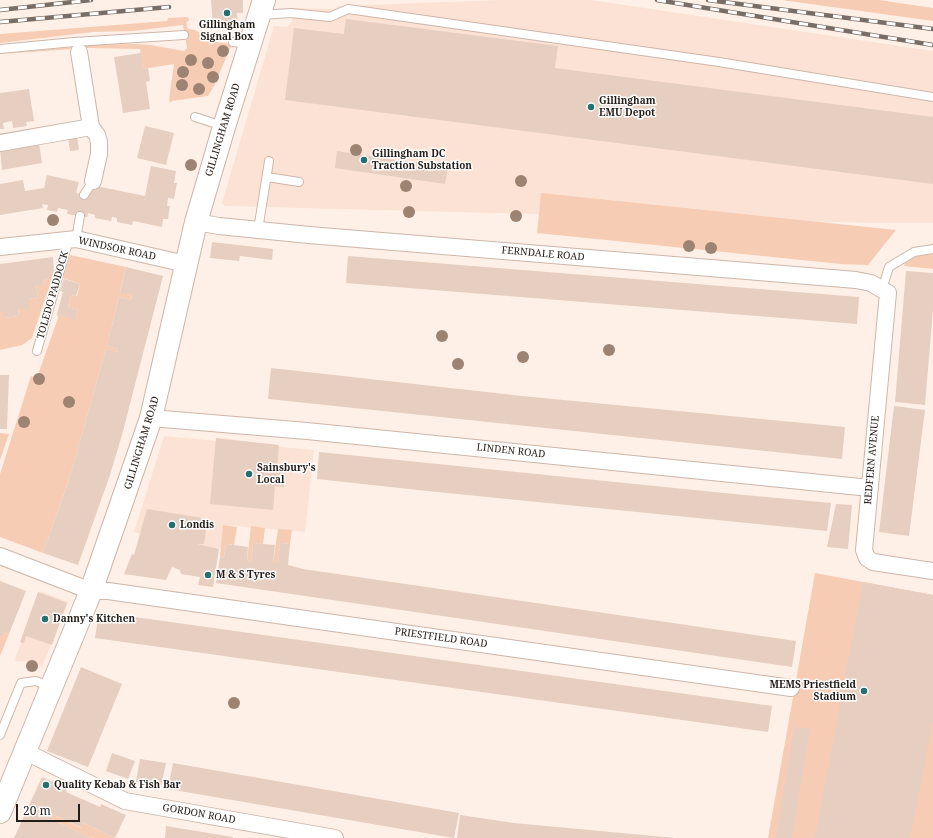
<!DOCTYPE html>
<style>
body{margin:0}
#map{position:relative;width:933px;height:838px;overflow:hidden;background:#fff0e7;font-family:"Noto Serif",serif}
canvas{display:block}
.scale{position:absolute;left:16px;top:804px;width:64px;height:18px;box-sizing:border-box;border:2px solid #241c17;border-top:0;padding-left:5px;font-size:12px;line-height:14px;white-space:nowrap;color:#241c17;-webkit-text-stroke:3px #fff;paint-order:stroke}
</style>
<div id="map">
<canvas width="933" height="838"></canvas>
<div class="scale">20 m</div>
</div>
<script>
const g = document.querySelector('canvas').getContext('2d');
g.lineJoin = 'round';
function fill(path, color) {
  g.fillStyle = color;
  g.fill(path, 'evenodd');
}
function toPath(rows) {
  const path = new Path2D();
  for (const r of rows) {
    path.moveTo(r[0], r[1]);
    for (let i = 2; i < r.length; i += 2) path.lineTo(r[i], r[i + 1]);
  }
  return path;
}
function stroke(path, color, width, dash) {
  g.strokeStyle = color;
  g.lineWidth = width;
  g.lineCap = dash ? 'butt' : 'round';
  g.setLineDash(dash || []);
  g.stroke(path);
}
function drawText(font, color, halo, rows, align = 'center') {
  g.font = font + ' "Noto Serif",serif';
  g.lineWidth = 3;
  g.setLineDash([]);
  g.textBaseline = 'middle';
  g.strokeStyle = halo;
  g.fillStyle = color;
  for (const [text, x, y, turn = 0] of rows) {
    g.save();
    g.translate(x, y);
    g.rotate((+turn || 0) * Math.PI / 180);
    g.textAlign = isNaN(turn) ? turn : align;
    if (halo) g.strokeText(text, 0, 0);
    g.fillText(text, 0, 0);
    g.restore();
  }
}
fill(toPath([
 [501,0,591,0,933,51,933,223,873,223,225,206,222,203,274,26,287,27,292,21,293,8,332,9,339,6],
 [164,436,314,450,305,532,223,525,221,549,172,540,169,541,134,532],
 [41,591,68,602,42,667,34,662,14,661]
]), '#fce2d4');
fill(toPath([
 [782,0,879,0,933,8,933,21],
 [188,17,189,21,186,22,188,29,195,30,216,42,232,44,214,86,208,96,172,101,170,103,169,99,174,64,143,69,140,49,89,48,0,54,95,45,134,44,151,45,184,51,187,48,183,25,133,31,93,32,0,43,0,34,167,21,168,18],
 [541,193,896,230,868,265,841,264,537,233],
 [933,254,933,269,904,266,907,257],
 [70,255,126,267,120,291,132,295,131,300,119,297,107,346,118,349,117,352,106,349,70,477,43,553,0,537,0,474,31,376,37,378,46,352,58,318,57,314,75,319,78,310,68,307,71,295,77,296,80,284,63,278],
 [50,273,54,273,32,338,22,345,0,350,0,311,3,311,5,318,19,316,18,309,29,299,38,297,36,285,44,284,43,280,50,278],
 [0,433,9,434,0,460],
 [223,525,237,527,234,545,226,544,224,558,220,557],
 [251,526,265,528,263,544,253,543,251,562,247,561],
 [278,529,292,530,290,544,280,543,278,563,273,563],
 [815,573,933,595,933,838,768,838],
 [4,632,9,634,0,656,0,636,2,637],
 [54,815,81,828,84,823,115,838,94,838,90,836,89,838,52,819]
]), '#f7ccb4');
fill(toPath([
 [211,0,243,0,243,13,237,13,238,25,213,26],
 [346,19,558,46,555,68,933,117,933,184,285,100,294,28,344,34],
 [141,53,143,69,148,68,150,81,146,82,150,109,123,113,114,57],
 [29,89,34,121,26,122,27,126,13,128,12,121,3,123,4,129,0,129,0,93],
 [145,126,174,133,166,165,137,158],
 [77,137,79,150,70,151,68,138],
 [39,143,42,163,2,170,0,149],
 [337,151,448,168,445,184,335,168],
 [151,166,176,171,174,183,177,183,174,199,168,198,167,206,170,206,168,219,163,219,162,227,133,221,132,225,117,222,117,218,112,217,111,221,95,218,95,215,88,213,87,217,80,216,67,214,68,210,58,208,57,212,47,210,48,205,42,204,43,208,0,215,0,184,23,180,25,191,44,188,47,175,79,182,76,193,84,195,89,196,91,185,145,196],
 [212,242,273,249,272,260,240,256,239,261,210,258],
 [348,256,859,297,857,324,346,283],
 [53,257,54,273,50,273,51,278,43,280,44,285,36,285,38,297,29,299,30,308,18,309,19,316,4,318,3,311,0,311,0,264],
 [126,267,163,276,122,435,110,475,78,565,43,553,70,477,106,349,117,352,118,349,107,346,119,297,131,300,132,295,120,292],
 [906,271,933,273,933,310,925,405,895,402],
 [64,279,80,284,76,296,71,295,68,307,78,310,75,320,57,314,63,292,60,291],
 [271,368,522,396,845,427,842,459,268,399],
 [0,375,9,375,7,429,0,429],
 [894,406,925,410,909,536,879,532],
 [216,438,279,445,277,469,285,470,284,487,275,486,273,510,210,504],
 [319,452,734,494,831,503,827,531,427,491,317,479],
 [836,504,852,505,848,549,827,547],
 [147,509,202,518,200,528,206,529,204,544,197,544,219,549,213,587,198,585,200,577,181,574,180,570,172,567,166,580,124,574,132,554,134,555],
 [253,543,275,545,273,563,278,563,280,543,290,544,288,565,303,569,796,641,792,667,216,583,220,557,224,558,226,544,248,547,247,561,251,562],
 [0,581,26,591,9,634,4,632,2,637,0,636],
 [863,582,933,595,933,719,910,838,815,838],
 [38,592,67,603,52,645,26,636,24,643,20,642],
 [99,612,772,706,768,732,95,638],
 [81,667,122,684,88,767,47,751],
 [794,727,810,729,792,838,776,838],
 [112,753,135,761,128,779,106,771],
 [140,759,166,763,161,787,136,782],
 [173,763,459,813,454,838,168,789],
 [42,777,67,788,66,792,100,807,101,804,126,815,115,838,84,823,82,828,54,815,52,819,89,838,89,836,94,838,14,838],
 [460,815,514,823,675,838,457,838],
 [166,826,233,837,233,838,165,838]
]), '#e6cec0');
const lane = toPath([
 [260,15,291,13,330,17,348,9,719,62,933,97],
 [233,42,249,44],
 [0,49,74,42,184,35],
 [195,117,223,126],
 [267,177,299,182],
 [84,195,93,181],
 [258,230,269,161],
 [76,239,80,216],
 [882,289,889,267,914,252,933,249],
 [37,351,69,239],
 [0,735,21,683,36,681,51,687]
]);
const street = toPath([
 [79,52,91,127,97,135,99,142,99,154,93,181],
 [0,143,91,127],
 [196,222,219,226,309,235,856,280,871,283,888,293,864,550,867,558,873,562,933,571],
 [0,247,76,239,186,264],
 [151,418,307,431,870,488],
 [0,556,91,591,108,591,791,688],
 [26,752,125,801,335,838]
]);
const secondary = toPath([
 [0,812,91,591,151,418,196,222,224,127,264,0]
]);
stroke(lane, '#cdb6a9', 10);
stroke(street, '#cdb6a9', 18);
stroke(secondary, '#cdb6a9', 24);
stroke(lane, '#fff', 8);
stroke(street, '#fff', 16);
stroke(secondary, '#fff', 22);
const rail = toPath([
 [657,0,933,45],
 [708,0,933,29],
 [0,10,91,0],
 [0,22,169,7]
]);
stroke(rail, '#796e67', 4.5);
stroke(rail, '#fff', 3, [9]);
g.fillStyle = '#9d8372';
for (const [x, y] of [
 [223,51],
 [191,60],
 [208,63],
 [183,72],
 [213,77],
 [182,85],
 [199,89],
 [356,150],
 [191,165],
 [521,181],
 [406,186],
 [409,212],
 [516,216],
 [53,220],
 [689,246],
 [711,248],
 [442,336],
 [609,350],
 [523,357],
 [458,364],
 [39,379],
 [69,402],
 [24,422],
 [32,666],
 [234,703]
]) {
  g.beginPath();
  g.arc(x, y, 6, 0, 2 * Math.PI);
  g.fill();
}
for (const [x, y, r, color] of [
 [227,13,4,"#246f70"],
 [591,107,4,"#246f70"],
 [364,160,4,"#246f70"],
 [249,474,4,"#246f70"],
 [172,525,4,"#246f70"],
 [208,575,4,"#246f70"],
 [45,619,4,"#246f70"],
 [864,691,4,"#246f70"],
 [46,785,4,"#246f70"]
]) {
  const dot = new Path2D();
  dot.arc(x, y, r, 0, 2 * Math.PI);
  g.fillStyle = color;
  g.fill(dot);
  stroke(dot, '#fff', 1.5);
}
drawText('bold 10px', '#241c17', '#fff', [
 ["Gillingham",227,25,"center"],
 ["Signal Box",227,37,"center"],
 ["Gillingham",599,101],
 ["EMU Depot",599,113],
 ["Gillingham DC",372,154],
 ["Traction Substation",372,166],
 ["Sainsbury's",257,468],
 ["Local",257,480],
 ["Londis",180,525],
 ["M & S Tyres",216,575],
 ["Danny's Kitchen",53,619],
 ["MEMS Priestfield",856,685,"right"],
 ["Stadium",856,697,"right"],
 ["Quality Kebab & Fish Bar",54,785]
], 'left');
drawText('10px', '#241c17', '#fff', [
 ["GILLINGHAM ROAD",223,130,-73],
 ["WINDSOR ROAD",117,249,12],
 ["FERNDALE ROAD",543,254,5],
 ["TOLEDO PADDOCK",53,295,-74],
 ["GILLINGHAM ROAD",142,443,-73],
 ["LINDEN ROAD",511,451,6],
 ["REDFERN AVENUE",872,460,-85],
 ["PRIESTFIELD ROAD",441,638,8],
 ["GORDON ROAD",199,814,10]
]);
</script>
